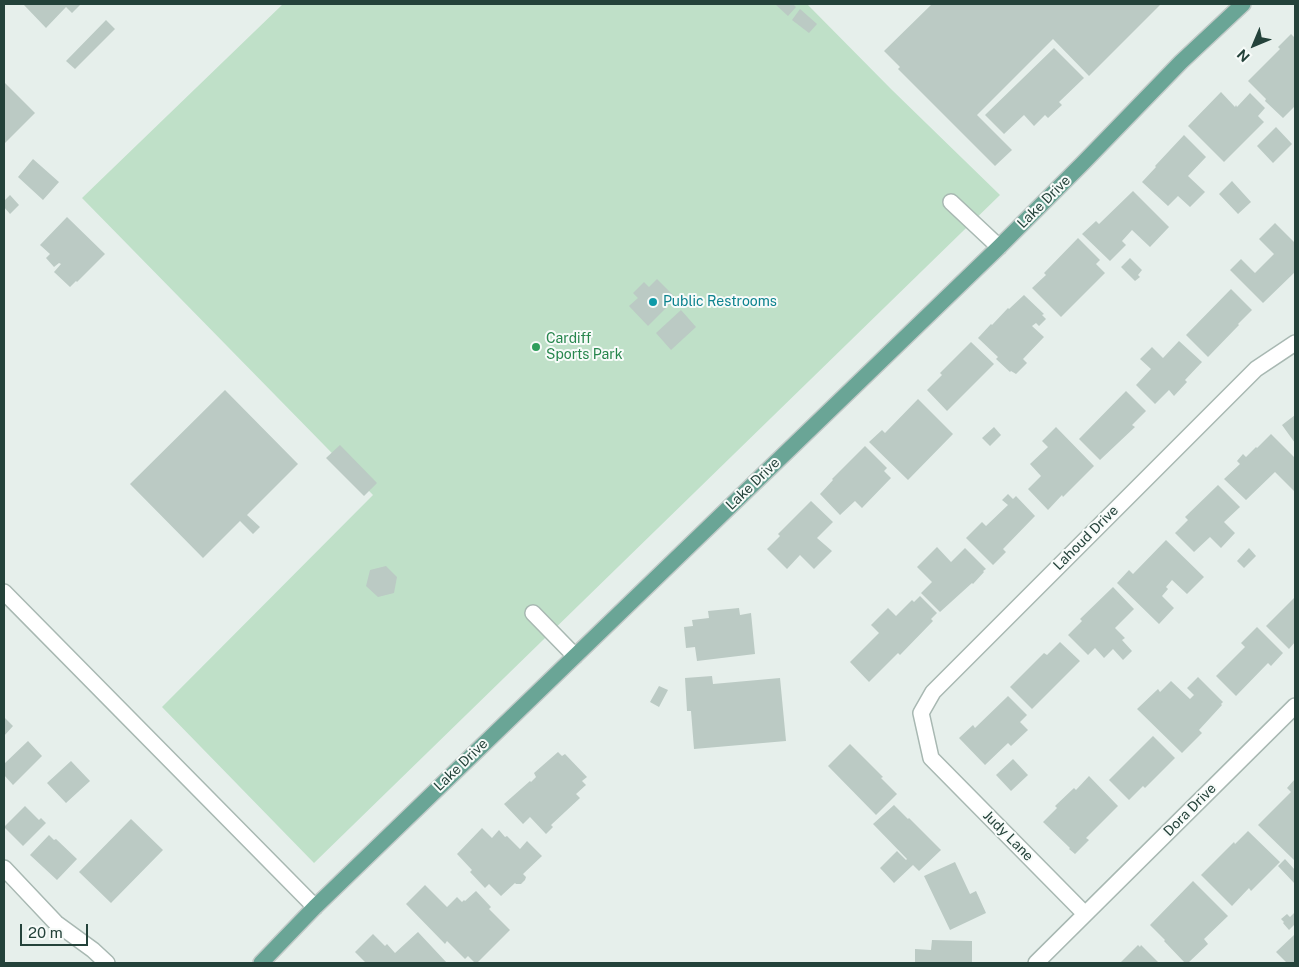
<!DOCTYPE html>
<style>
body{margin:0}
#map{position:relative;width:1299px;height:967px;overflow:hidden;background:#e6efeb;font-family:"Public Sans",sans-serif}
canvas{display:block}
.frame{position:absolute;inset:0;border:5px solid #24423a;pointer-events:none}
.north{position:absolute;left:1229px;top:20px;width:50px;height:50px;-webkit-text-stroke:4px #f7fbf9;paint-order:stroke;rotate:225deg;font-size:14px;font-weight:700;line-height:20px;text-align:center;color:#24423a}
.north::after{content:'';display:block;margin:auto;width:18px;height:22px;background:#24423a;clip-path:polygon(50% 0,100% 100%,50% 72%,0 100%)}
.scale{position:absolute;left:20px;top:924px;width:68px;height:22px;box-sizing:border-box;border:2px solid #24423a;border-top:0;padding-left:6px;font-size:15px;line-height:18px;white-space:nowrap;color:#24423a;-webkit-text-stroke:4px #f7fbf9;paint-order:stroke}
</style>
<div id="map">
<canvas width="1299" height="967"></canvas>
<div class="frame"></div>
<div class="north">N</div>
<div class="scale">20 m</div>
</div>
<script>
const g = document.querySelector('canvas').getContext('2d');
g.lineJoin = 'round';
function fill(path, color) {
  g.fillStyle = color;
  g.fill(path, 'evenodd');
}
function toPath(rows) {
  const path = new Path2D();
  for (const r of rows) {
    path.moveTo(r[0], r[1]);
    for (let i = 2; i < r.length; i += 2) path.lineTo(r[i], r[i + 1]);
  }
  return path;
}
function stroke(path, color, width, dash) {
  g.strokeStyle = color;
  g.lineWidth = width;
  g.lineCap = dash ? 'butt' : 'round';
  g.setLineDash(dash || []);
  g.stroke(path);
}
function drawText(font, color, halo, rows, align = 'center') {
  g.font = font + ' "Public Sans",sans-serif';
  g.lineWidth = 4;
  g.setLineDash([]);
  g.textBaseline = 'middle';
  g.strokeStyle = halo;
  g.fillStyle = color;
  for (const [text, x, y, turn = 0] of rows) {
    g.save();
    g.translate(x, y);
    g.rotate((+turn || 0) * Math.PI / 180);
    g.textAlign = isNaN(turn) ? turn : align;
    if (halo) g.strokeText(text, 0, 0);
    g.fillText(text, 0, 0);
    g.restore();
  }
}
fill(toPath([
 [283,4,807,4,891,89,1000,195,314,863,162,707,373,495,82,198]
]), '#bfe0c8');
fill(toPath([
 [25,4,81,4,72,13,66,7,46,28,24,5],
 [775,4,793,4,796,7,788,16],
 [932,4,1161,4,1089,76,1053,39,977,115,1012,150,995,166,898,69,900,67,884,51],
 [800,9,817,24,809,33,792,20],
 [106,20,115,29,75,69,66,61],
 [1291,34,1295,38,1295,106,1283,118,1265,101,1266,99,1248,81,1280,49,1278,47],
 [1054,48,1084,78,1059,102,1062,105,1048,118,1045,115,1034,126,1024,115,1004,134,985,115],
 [5,83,35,113,4,144,4,85],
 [1221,92,1235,107,1236,105,1237,107,1250,93,1265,108,1258,116,1264,122,1224,162,1188,126],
 [1276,127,1292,144,1273,163,1257,146],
 [1184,135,1206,157,1188,176,1205,192,1190,207,1178,196,1168,206,1142,182,1156,167,1155,166],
 [33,159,59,182,43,200,18,177],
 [1232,181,1251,202,1238,214,1219,194],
 [1133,191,1169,227,1150,247,1132,230,1122,241,1126,245,1110,261,1082,234,1096,221,1099,224],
 [10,195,19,205,10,214,4,207,4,201],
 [67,217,105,254,77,282,76,281,70,287,54,272,61,264,59,263,54,267,46,258,50,254,40,245],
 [1275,223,1295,243,1295,272,1263,303,1230,270,1241,259,1255,273,1274,254,1259,239],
 [1078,238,1100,260,1096,264,1105,273,1061,317,1032,288,1046,275,1044,273],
 [1130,258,1142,270,1138,275,1140,277,1135,281,1121,267],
 [657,279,676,298,648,326,629,306,638,298,633,293,644,282,649,287],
 [1231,289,1252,310,1238,324,1239,325,1208,357,1186,335],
 [1024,295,1044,314,1042,315,1046,319,1039,326,1036,323,1032,326,1044,337,1023,359,1027,363,1016,374,1011,371,1010,372,996,359,998,357,978,338,991,324,992,325,1008,308,1009,309],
 [681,310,696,327,671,350,656,333],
 [1179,341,1202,362,1185,380,1187,382,1174,396,1169,390,1155,404,1136,385,1151,369,1140,359,1152,347,1163,358],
 [971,342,994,364,947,411,927,390,942,375,940,373],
 [225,390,298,464,247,515,260,527,253,534,240,521,203,558,130,484],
 [1126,391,1146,411,1132,425,1135,427,1100,460,1079,439],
 [918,399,953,434,908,480,869,442,882,430,885,433],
 [1295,415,1295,443,1282,425],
 [994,427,1001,435,990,446,982,438],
 [1056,427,1094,466,1063,497,1062,495,1048,510,1028,489,1041,476,1030,464,1048,447,1042,441],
 [1271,434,1295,458,1295,489,1294,491,1275,472,1246,500,1224,479,1240,464,1237,461,1243,454,1246,457,1256,447,1257,448],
 [340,445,377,483,364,496,326,458],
 [865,446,887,468,884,471,891,478,862,508,855,501,840,515,820,494,833,480,832,479],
 [1218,485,1240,507,1224,522,1235,533,1221,548,1210,537,1194,552,1175,533,1188,520,1185,517],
 [1008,494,1013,499,1016,496,1035,516,1003,549,1006,552,993,565,966,538,982,522,986,526,1008,505,1002,500],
 [811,501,833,522,817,538,832,551,814,569,800,555,787,569,767,549,780,536,778,534],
 [1166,540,1204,577,1187,594,1172,580,1166,587,1168,589,1162,596,1174,608,1159,624,1117,583,1129,570,1133,574],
 [937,547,951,562,965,548,986,569,983,571,984,572,973,584,972,583,940,612,921,593,932,582,917,567],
 [1249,548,1256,556,1244,568,1237,561],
 [386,566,397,577,394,593,378,597,366,586,370,570],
 [1113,587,1134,609,1115,628,1125,638,1122,640,1132,651,1123,660,1113,649,1104,658,1095,648,1088,655,1068,635,1082,621,1080,619],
 [920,596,937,613,931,619,933,621,900,655,898,653,869,682,850,662,879,633,871,625,888,608,896,616,912,600,914,602],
 [1295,597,1295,642,1289,649,1266,626],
 [739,608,740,615,751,613,755,654,697,661,695,647,686,648,684,627,693,626,692,620,709,618,708,611],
 [1257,627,1283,653,1271,666,1268,663,1236,696,1216,676,1245,647,1241,643],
 [1060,642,1080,661,1032,709,1010,687,1044,653,1047,655],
 [712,676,713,684,780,678,786,741,694,749,691,711,687,711,685,678],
 [1198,677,1223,702,1221,704,1222,705,1199,730,1202,733,1182,753,1137,709,1158,689,1160,692,1171,681,1190,699,1194,695,1187,688],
 [659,686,668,690,659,707,650,702],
 [1008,696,1027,715,1020,722,1028,730,1011,746,1008,743,985,765,959,738,973,725,975,728],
 [4,717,13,726,4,736],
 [1153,736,1175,758,1145,788,1143,786,1129,800,1109,780],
 [28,741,42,756,13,785,4,775,4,764],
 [850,744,883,777,881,778,897,794,876,815,828,766],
 [558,752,562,756,565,754,587,777,582,781,586,785,576,794,580,798,551,825,553,827,546,834,530,817,523,824,504,804,530,781,531,782,536,777,534,773],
 [1013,759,1028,775,1011,791,996,775],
 [71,761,90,781,66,803,47,783],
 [1089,776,1118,806,1086,838,1089,840,1075,854,1069,849,1070,848,1043,822,1057,808,1055,806,1074,788,1076,790],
 [1295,779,1295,861,1258,825,1291,792,1287,788],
 [894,805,908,819,909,818,941,850,919,871,913,865,894,883,880,868,897,851,906,860,907,859,873,824],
 [25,806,39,820,41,818,46,823,23,846,4,827],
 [131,819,163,850,111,903,79,872],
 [482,828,492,838,499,830,505,837,507,836,520,849,527,841,542,856,523,874,526,877,525,880,521,884,516,884,515,883,501,896,489,884,485,888,470,872,472,870,457,854],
 [1248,831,1280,862,1251,891,1249,888,1232,906,1201,875,1234,842,1235,844],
 [49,835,54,840,56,839,77,859,57,880,30,855],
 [1285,859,1295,870,1295,884,1278,866],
 [955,862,970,894,976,891,986,913,950,930,924,876],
 [1193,881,1228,916,1204,939,1208,944,1188,963,1185,963,1164,941,1165,940,1150,925],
 [425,885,447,907,457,897,462,902,464,900,465,901,476,891,491,907,489,909,510,930,477,963,475,963,468,956,465,959,447,941,445,944,406,904],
 [1295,912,1295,924,1289,930,1283,923,1284,922,1281,919,1287,914,1290,917],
 [418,932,447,963,366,963,355,952,373,934,385,946,387,944,395,953],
 [1294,935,1295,936,1295,963,1287,963,1276,952],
 [932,940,972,941,972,963,915,963,915,949,931,950],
 [1138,945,1140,947,1141,945,1159,963,1120,963]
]), '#bbcac4');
const minor = toPath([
 [951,202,999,247],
 [4,592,315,907],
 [533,613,575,656],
 [4,868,56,923,93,950,107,963],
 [1085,914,931,758,921,713,933,692,1256,369,1295,343],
 [1036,963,1295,706]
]);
const major = toPath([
 [261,963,315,907,999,247,1083,163,1181,62,1243,4]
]);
stroke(minor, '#a8b8b2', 18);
stroke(major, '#c2cac8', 18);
stroke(minor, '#fff', 15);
stroke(major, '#6aa596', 15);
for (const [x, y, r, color] of [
 [653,302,5,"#0f9aa8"],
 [536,347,5,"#2e9e5b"]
]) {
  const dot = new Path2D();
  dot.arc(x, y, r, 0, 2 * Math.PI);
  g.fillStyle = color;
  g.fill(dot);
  stroke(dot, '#f7fbf9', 2);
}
drawText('14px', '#24423a', '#f7fbf9', [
 ["Lake Drive",1044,202,-45],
 ["Lake Drive",753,484,-44],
 ["Lahoud Drive",1086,538,-45],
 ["Lake Drive",461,765,-44],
 ["Dora Drive",1190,810,-45],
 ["Judy Lane",1008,836,45]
]);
drawText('14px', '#0d838f', '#f7fbf9', [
 ["Public Restrooms",663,302]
], 'left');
drawText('14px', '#27864d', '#f7fbf9', [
 ["Cardiff",546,339],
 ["Sports Park",546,355]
], 'left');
</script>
